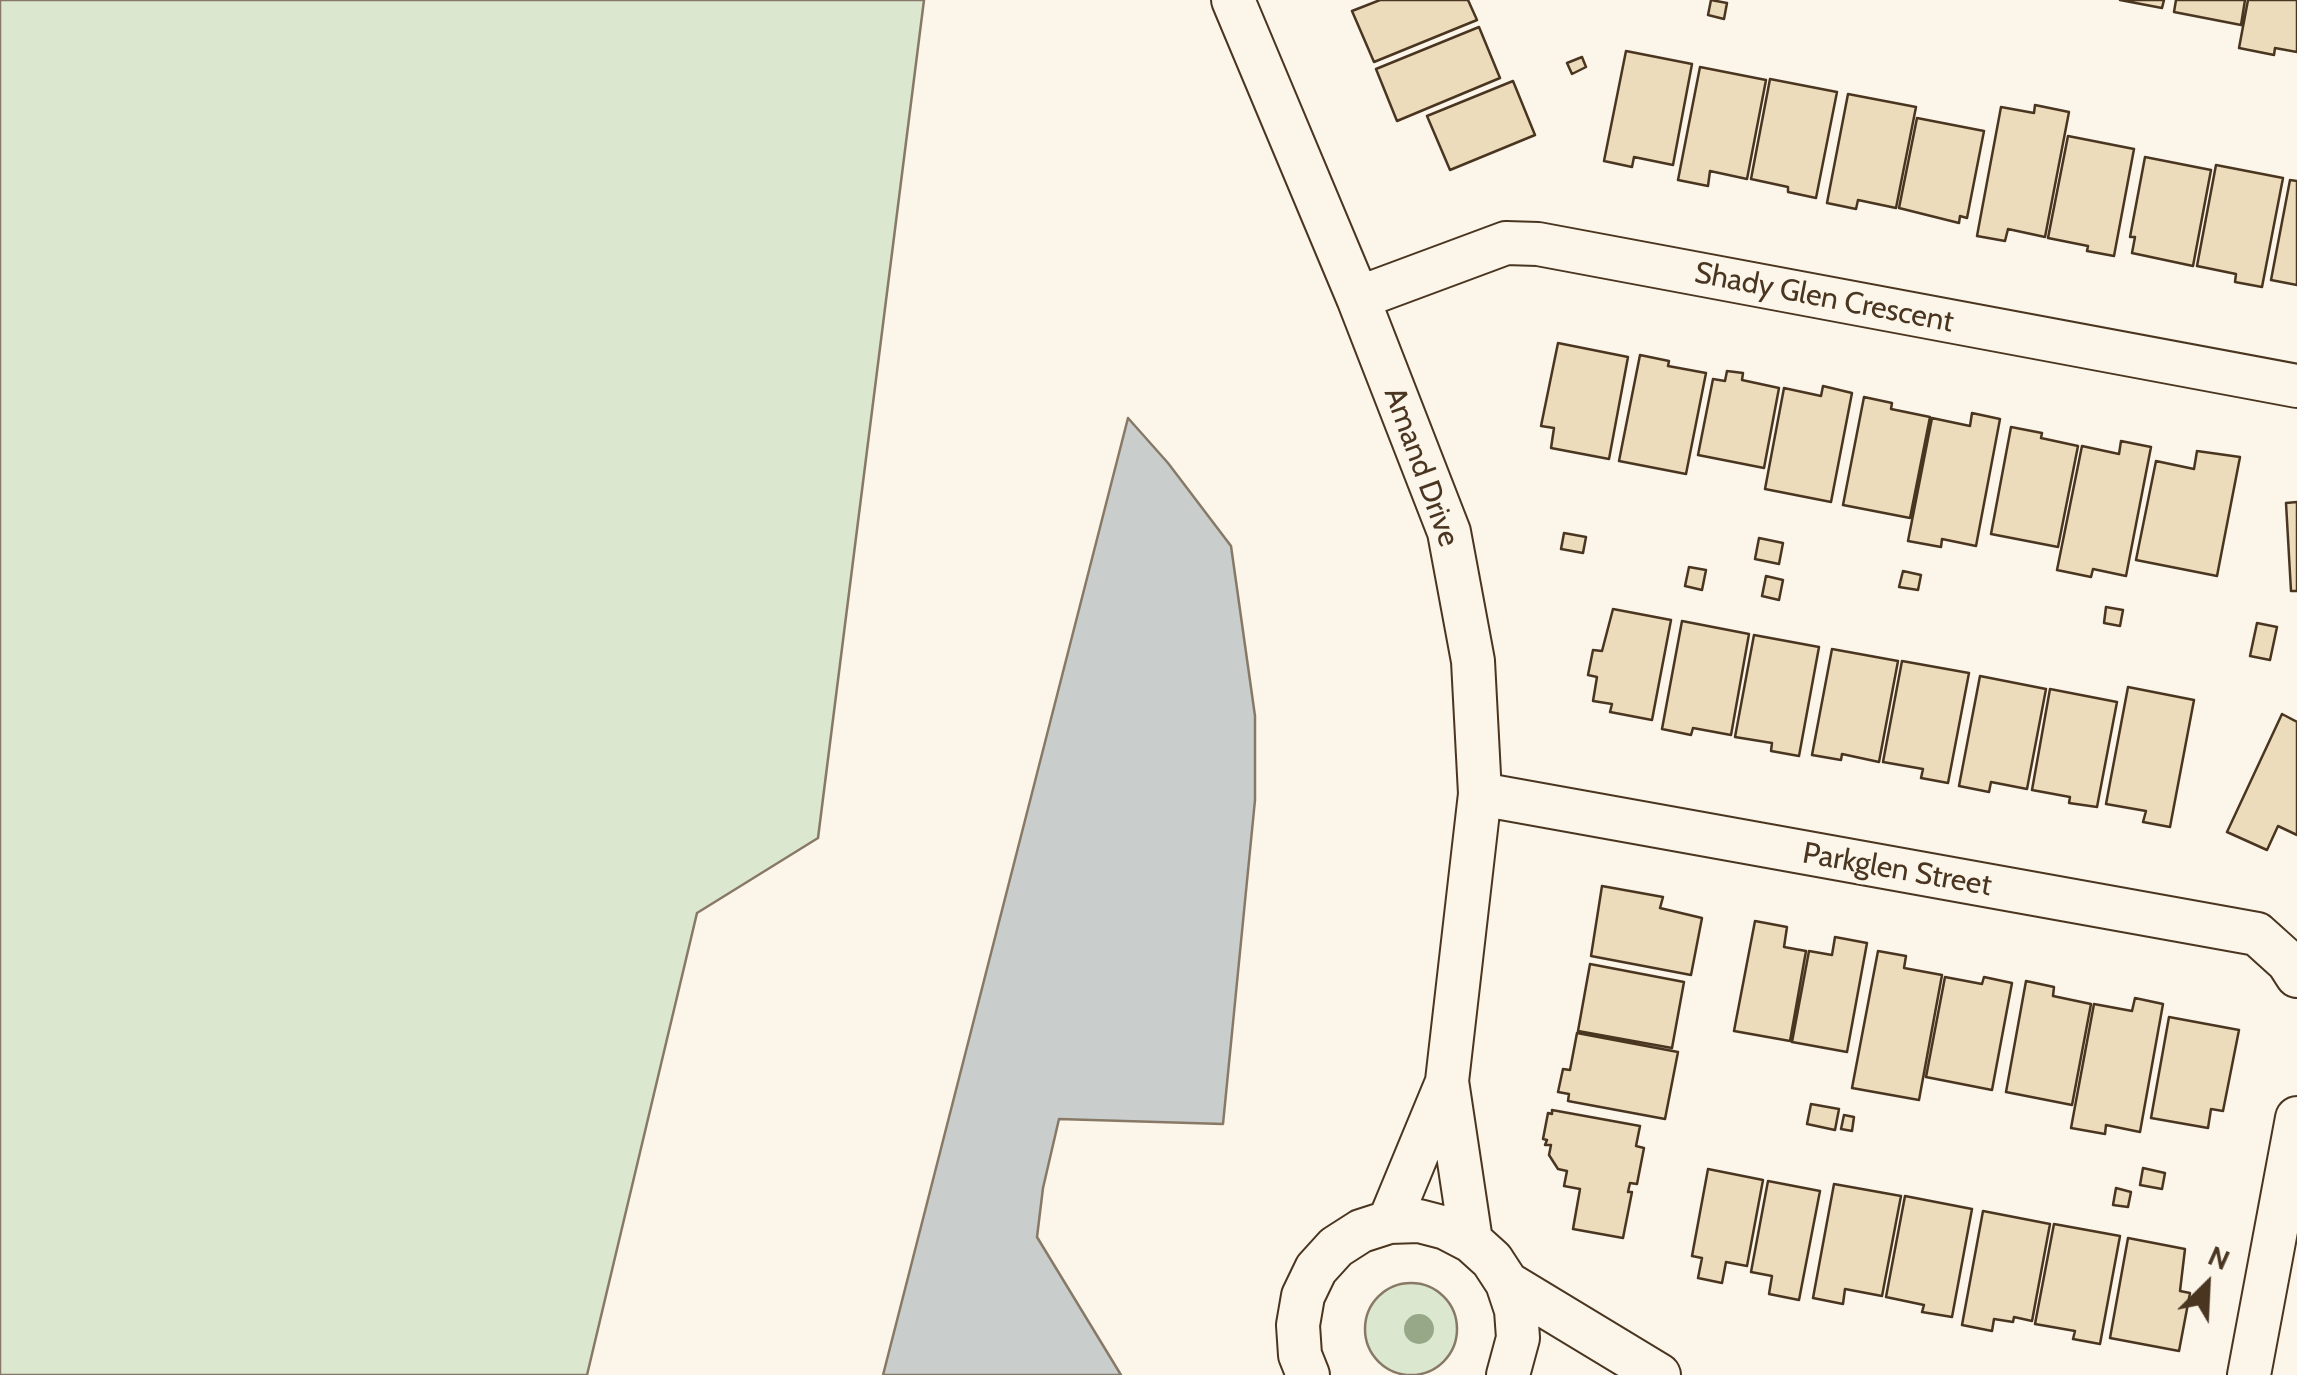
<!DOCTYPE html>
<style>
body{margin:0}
#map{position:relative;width:2297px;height:1375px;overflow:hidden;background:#fbf6e9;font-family:Cabin,sans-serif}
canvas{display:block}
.north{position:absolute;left:2157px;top:1235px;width:100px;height:100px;-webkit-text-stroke:8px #fbf6e9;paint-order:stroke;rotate:24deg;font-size:28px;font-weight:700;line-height:40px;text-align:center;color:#4a3520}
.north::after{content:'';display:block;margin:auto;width:35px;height:45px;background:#4a3520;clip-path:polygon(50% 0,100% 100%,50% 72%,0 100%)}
</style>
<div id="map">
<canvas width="2297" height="1375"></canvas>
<div class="north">N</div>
</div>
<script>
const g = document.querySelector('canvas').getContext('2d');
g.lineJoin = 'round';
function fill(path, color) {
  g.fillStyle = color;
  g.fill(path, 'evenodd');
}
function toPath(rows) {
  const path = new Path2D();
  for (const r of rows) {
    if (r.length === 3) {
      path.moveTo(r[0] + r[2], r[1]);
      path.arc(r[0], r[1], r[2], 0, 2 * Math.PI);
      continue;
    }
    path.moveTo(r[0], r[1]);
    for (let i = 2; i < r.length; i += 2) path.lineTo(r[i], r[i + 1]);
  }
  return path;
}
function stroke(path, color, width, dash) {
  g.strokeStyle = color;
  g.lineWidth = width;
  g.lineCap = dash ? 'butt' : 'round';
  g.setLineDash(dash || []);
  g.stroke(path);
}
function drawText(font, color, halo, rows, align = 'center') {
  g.font = font + ' Cabin,sans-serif';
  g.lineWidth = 8;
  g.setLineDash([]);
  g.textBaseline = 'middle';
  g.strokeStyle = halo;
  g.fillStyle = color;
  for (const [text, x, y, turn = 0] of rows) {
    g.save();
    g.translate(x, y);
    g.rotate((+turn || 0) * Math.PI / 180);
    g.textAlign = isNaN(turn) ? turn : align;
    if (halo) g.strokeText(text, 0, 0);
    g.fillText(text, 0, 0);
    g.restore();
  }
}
const green = toPath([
 [0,0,924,0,818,838,697,913,587,1375,0,1375,0,0],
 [1411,1329,46]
]);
fill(green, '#dce7d0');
stroke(green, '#887966', 2.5);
const water = toPath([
 [1128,418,1168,463,1231,546,1255,716,1255,800,1223,1124,1059,1119,1043,1188,1037,1237,1121,1375,883,1375,1128,418]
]);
fill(water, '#c9cecd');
stroke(water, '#887966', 2.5);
const building = toPath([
 [1380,0,1468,0,1477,20,1374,62,1352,11,1380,0],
 [1711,0,1727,3,1724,19,1708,15,1711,0],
 [2120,0,2164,0,2162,8,2120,0],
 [2176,0,2245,0,2241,25,2174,12,2176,0],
 [2248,0,2297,0,2297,52,2275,48,2274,55,2239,48,2248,0],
 [1479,27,1500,78,1397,121,1376,69,1479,27],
 [1626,51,1692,64,1673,165,1634,157,1632,167,1604,161,1626,51],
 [1582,57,1586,67,1572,74,1567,63,1582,57],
 [1700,67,1766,80,1747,179,1710,171,1708,186,1678,180,1700,67],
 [1770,79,1837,92,1816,198,1788,192,1788,187,1751,179,1770,79],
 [1513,81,1535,135,1450,170,1427,116,1513,81],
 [1848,94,1916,107,1896,208,1858,200,1856,209,1827,203,1848,94],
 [2035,105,2069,112,2045,237,2008,229,2005,241,1977,236,2001,107,2034,113,2035,105],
 [1917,118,1984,131,1967,218,1960,216,1959,223,1899,208,1917,118],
 [2068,136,2134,149,2114,256,2087,251,2088,246,2048,238,2068,136],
 [2145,157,2211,170,2193,266,2132,253,2135,237,2130,237,2145,157],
 [2216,165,2283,178,2262,287,2235,282,2236,274,2197,266,2216,165],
 [2290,180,2297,181,2297,285,2271,280,2290,180],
 [1558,343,1628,357,1609,459,1551,448,1554,428,1541,426,1558,343],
 [1640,355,1669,361,1668,366,1706,373,1686,474,1619,461,1640,355],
 [1727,371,1743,373,1742,380,1779,388,1764,468,1698,455,1713,379,1725,381,1727,371],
 [1823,386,1852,393,1831,502,1765,489,1784,388,1821,396,1823,386],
 [1864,397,1892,403,1891,409,1930,417,1910,518,1843,505,1864,397],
 [1972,413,2000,419,1976,546,1942,539,1941,547,1908,541,1932,418,1970,426,1972,413],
 [2011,427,2042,433,2041,438,2078,446,2058,547,1991,534,2011,427],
 [2121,441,2151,447,2126,576,2093,569,2091,577,2057,570,2082,446,2119,454,2121,441],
 [2197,451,2240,457,2217,576,2136,560,2156,461,2194,469,2197,451],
 [2297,502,2297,591,2291,591,2286,503,2297,502],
 [1564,533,1586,537,1583,553,1561,549,1564,533],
 [1759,538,1783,543,1779,564,1755,559,1759,538],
 [1689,567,1706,570,1702,590,1685,586,1689,567],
 [1903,571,1921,575,1918,590,1899,587,1903,571],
 [1766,576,1783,580,1779,600,1762,596,1766,576],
 [2106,607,2123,610,2120,626,2104,623,2106,607],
 [1613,609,1671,620,1652,720,1610,712,1612,704,1593,701,1597,677,1588,675,1593,650,1602,651,1613,609],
 [1682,621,1749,634,1731,735,1693,728,1691,735,1662,729,1682,621],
 [2257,623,2277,627,2270,660,2250,656,2257,623],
 [1754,635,1819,647,1799,756,1771,751,1772,743,1735,737,1754,635],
 [1832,649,1898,661,1879,762,1842,754,1841,760,1812,755,1832,649],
 [1902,661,1969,673,1948,783,1921,778,1923,769,1883,762,1902,661],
 [1980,676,2046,689,2027,789,1991,782,1989,792,1959,786,1980,676],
 [2128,687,2194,700,2170,827,2143,822,2146,811,2106,804,2128,687],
 [2050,689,2117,702,2097,807,2069,803,2070,797,2032,790,2050,689],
 [2282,714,2297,722,2297,835,2278,826,2267,850,2227,832,2282,714],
 [1602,886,1663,897,1660,908,1702,918,1691,975,1591,956,1602,886],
 [1755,921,1787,927,1784,947,1806,951,1790,1041,1734,1031,1755,921],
 [1835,937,1867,943,1847,1052,1792,1042,1809,951,1832,955,1835,937],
 [1878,951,1906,956,1904,968,1942,975,1919,1100,1852,1088,1878,951],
 [1590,964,1684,982,1672,1048,1578,1031,1590,964],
 [1945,977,1982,984,1984,977,2012,983,1992,1090,1926,1077,1945,977],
 [2026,981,2054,987,2053,996,2091,1004,2072,1105,2006,1092,2026,981],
 [2135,998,2163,1004,2140,1132,2106,1125,2105,1134,2071,1128,2094,1004,2132,1011,2135,998],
 [2169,1017,2239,1030,2223,1111,2211,1109,2208,1128,2151,1118,2169,1017],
 [1577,1033,1678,1052,1665,1119,1568,1101,1569,1094,1558,1092,1563,1069,1570,1070,1577,1033],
 [1811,1104,1839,1109,1835,1130,1807,1124,1811,1104],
 [1552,1110,1640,1126,1636,1146,1644,1148,1637,1184,1630,1183,1628,1192,1632,1192,1623,1238,1573,1229,1580,1189,1564,1186,1567,1171,1558,1169,1549,1155,1551,1145,1545,1145,1547,1140,1543,1139,1548,1113,1552,1114,1552,1110],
 [1844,1115,1854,1117,1852,1131,1841,1129,1844,1115],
 [2143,1168,2165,1173,2162,1189,2140,1185,2143,1168],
 [1708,1169,1763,1180,1747,1266,1726,1262,1722,1283,1698,1278,1702,1258,1692,1256,1708,1169],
 [1768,1181,1820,1191,1799,1300,1769,1294,1772,1276,1751,1272,1768,1181],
 [1834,1184,1901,1196,1882,1296,1845,1289,1843,1304,1813,1298,1834,1184],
 [2116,1188,2131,1192,2128,1207,2113,1205,2116,1188],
 [1905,1196,1972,1209,1952,1317,1922,1312,1924,1305,1886,1297,1905,1196],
 [1983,1211,2050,1224,2032,1321,2014,1317,2013,1322,1994,1319,1992,1331,1962,1325,1983,1211],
 [2054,1224,2120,1236,2100,1344,2073,1339,2075,1331,2035,1324,2054,1224],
 [2128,1238,2185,1249,2180,1291,2190,1293,2179,1351,2110,1338,2128,1238]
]);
fill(building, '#ecdcbc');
stroke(building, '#4a3520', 2.5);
const street = toPath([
 [1233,0,1358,298,1449,532,1473,661,1480,794,1447,1081,1471,1241],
 [1358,298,1506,243,1538,244,2297,386],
 [1480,794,2257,934,2288,962,2297,976],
 [1389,1222,1447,1082],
 [1507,1283,1659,1375],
 [1308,1375,1300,1355,1298,1325,1303,1296,1316,1269,1336,1247,1361,1231,1389,1222,1419,1221,1446,1228,1471,1241,1492,1260,1507,1283,1516,1310,1518,1338,1508,1375],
 [2249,1375,2297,1118]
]);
stroke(street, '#4a3520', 46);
stroke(street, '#fbf6e9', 42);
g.fillStyle = '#96a887';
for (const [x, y] of [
 [1419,1329]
]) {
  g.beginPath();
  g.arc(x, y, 15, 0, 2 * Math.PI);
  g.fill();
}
drawText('30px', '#4a3520', '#fbf6e9', [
 ["Shady Glen Crescent",1824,298,11],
 ["Amand Drive",1421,467,70],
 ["Parkglen Street",1897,870,10]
]);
</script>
